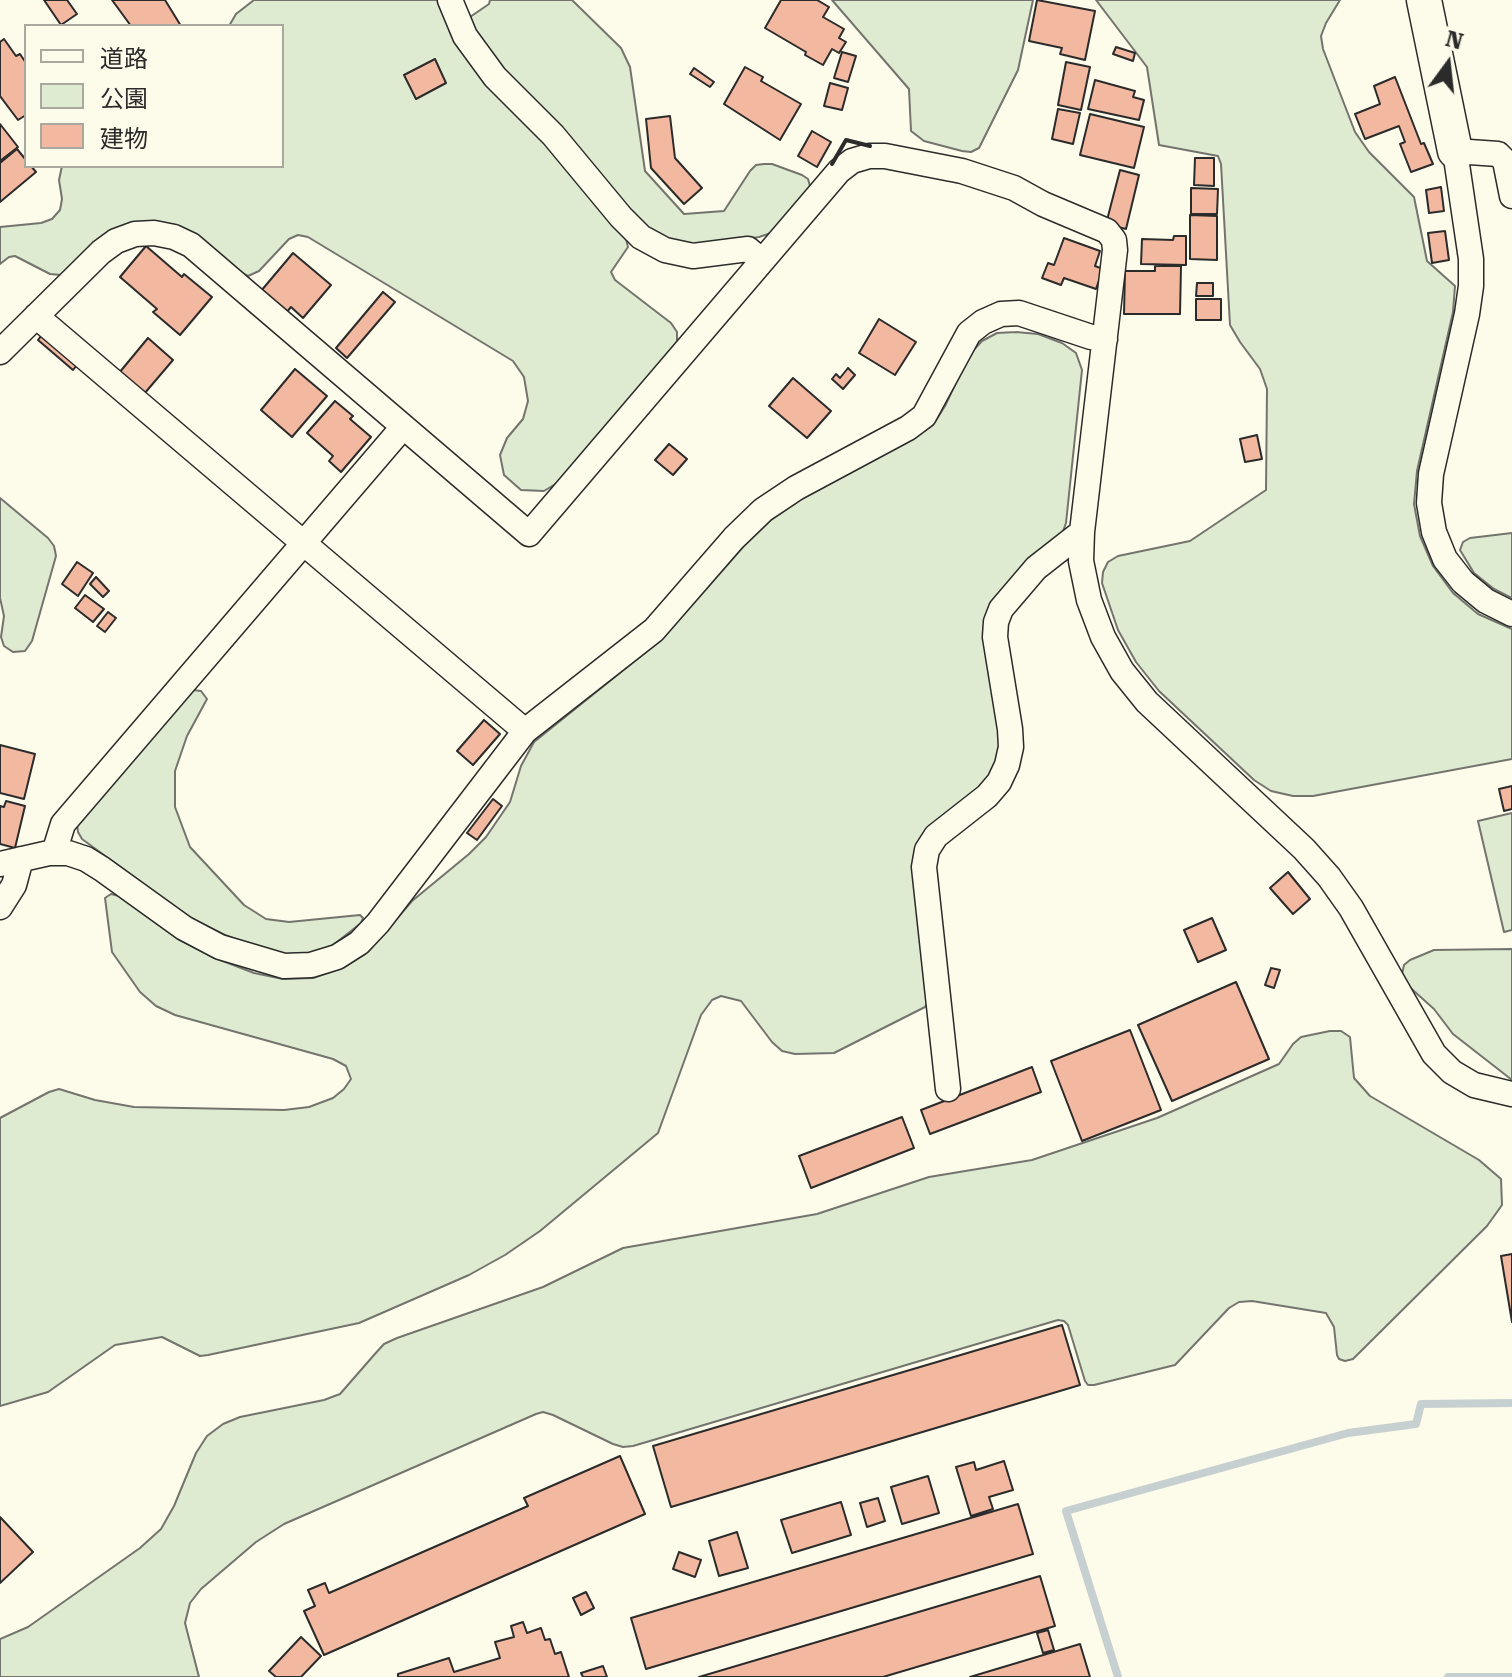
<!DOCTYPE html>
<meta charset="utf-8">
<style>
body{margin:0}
#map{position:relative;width:1512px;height:1677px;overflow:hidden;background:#fdfbea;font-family:"Roboto Serif","Noto Sans JP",serif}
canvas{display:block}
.legend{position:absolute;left:24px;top:24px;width:260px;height:144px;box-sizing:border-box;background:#fdfbea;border:2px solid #a9a89e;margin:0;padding:10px 14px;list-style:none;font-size:24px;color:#2b2b2b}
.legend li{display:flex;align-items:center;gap:16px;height:40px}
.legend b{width:40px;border:2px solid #a9a89e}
.north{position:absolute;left:1408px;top:24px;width:80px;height:80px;-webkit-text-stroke:6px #fdfbea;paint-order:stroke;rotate:15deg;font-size:22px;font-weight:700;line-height:32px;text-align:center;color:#2b2b2b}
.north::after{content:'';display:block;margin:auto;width:28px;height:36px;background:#2b2b2b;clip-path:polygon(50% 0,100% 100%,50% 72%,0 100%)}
</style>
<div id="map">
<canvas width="1512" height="1677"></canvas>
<ul class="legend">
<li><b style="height:10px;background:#fdfbea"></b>道路</li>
<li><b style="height:22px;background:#deebd1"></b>公園</li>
<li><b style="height:22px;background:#f2b8a0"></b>建物</li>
</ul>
<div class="north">N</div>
</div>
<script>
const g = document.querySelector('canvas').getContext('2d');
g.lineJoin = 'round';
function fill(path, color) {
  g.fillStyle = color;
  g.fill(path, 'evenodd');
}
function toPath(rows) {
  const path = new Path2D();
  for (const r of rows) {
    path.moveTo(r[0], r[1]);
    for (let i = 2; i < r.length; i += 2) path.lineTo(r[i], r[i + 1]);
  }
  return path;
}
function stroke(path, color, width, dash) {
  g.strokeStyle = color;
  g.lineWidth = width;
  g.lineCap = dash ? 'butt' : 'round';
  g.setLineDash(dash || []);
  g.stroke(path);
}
const green = toPath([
 [254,0,439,0,546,142,626,239,628,247,611,272,615,280,671,323,677,332,677,342,562,480,544,491,521,490,504,475,500,455,507,438,523,419,528,401,524,377,513,361,308,237,298,235,289,239,259,271,248,276,237,271,177,227,61,275,50,274,15,256,9,257,0,264,0,227,41,223,52,219,60,210,62,199,59,180,62,166,282,166,282,26,229,26,236,14,254,0],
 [490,0,572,0,621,48,630,67,645,171,684,214,724,211,750,171,756,165,764,164,772,164,802,175,808,179,810,186,807,193,771,233,759,237,693,246,669,240,647,229,502,71,474,30,470,17,489,4,490,0],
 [832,0,1033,0,1018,70,979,148,971,152,962,151,924,141,911,131,909,89,832,0],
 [1096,0,1340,0,1326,23,1321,36,1323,49,1355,132,1369,152,1414,197,1427,261,1455,286,1453,312,1417,471,1414,504,1420,536,1433,566,1453,593,1478,614,1512,629,1512,759,1313,796,1293,796,1271,791,1254,780,1159,691,1136,662,1118,630,1102,583,1103,572,1108,562,1118,556,1190,541,1266,490,1267,389,1260,369,1240,342,1230,325,1221,164,1218,156,1159,145,1147,67,1096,0],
 [1016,332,1038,334,1062,343,1076,353,1082,370,1066,523,1062,534,994,604,1003,747,992,777,930,830,929,1000,925,1007,834,1053,795,1054,782,1051,772,1042,741,1001,721,996,712,1000,701,1015,658,1133,540,1231,505,1255,469,1275,359,1323,208,1355,200,1356,162,1337,115,1345,48,1392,0,1406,0,1118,49,1092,59,1089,95,1100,134,1107,284,1110,309,1107,333,1098,344,1089,351,1079,346,1066,333,1059,175,1015,156,1006,140,992,112,952,105,898,111,894,119,896,178,939,215,958,254,973,283,979,313,978,342,968,368,952,412,901,469,854,486,837,510,802,521,766,534,742,662,639,743,547,771,520,803,498,914,438,933,425,945,406,969,355,982,341,997,333,1016,332],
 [0,498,48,538,54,546,56,556,32,641,25,651,13,652,4,646,1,637,4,616,0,598,0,498],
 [1512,533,1512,598,1494,589,1474,573,1460,550,1463,542,1470,538,1512,533],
 [193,690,201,691,207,699,187,736,175,771,175,807,190,847,244,905,266,919,289,922,360,915,363,918,361,923,332,946,309,953,285,954,261,949,225,935,190,918,82,839,78,832,77,824,193,690],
 [1512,813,1512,930,1504,932,1478,821,1512,813],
 [1512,949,1512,1080,1453,1034,1434,1009,1405,983,1402,974,1404,965,1410,960,1434,950,1512,949],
 [1330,1031,1341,1031,1350,1037,1354,1078,1370,1096,1479,1160,1501,1179,1502,1205,1487,1226,1353,1359,1345,1361,1339,1359,1337,1355,1334,1327,1326,1313,1252,1301,1239,1302,1229,1308,1175,1365,1094,1385,1088,1385,1085,1381,1068,1325,1064,1321,1058,1320,633,1446,623,1447,613,1444,553,1415,543,1412,536,1414,284,1524,256,1542,201,1589,190,1603,185,1623,199,1677,0,1677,0,1639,28,1627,140,1548,161,1529,174,1506,196,1453,207,1436,223,1424,240,1417,324,1400,340,1394,374,1355,384,1344,397,1338,543,1287,623,1248,817,1214,929,1177,1032,1160,1157,1118,1279,1064,1293,1044,1301,1037,1330,1031]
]);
fill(green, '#deebd1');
stroke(green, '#74746e', 2);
stroke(toPath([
 [1118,1677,1066,1511,1348,1433,1416,1424,1421,1404,1512,1403],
 [1448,1677,1512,1677]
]), '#c7d0d0', 8);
const building = toPath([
 [44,0,67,0,77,14,61,25,44,0],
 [112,0,165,0,181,26,131,26,112,0],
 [781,0,817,0,829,7,823,17,844,29,839,38,846,42,839,53,832,49,823,65,805,55,806,52,765,28,781,0],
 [1037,0,1095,11,1085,60,1060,54,1062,48,1029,41,1037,0],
 [4,39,16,56,20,54,26,63,26,115,18,120,0,96,0,42,4,39],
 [1116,47,1135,53,1133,61,1113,54,1116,47],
 [842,52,856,56,848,82,834,78,842,52],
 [435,59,446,83,416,99,404,75,435,59],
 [1066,62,1090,67,1081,110,1058,105,1066,62],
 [745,67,763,77,761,81,801,104,780,140,724,104,745,67],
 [694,68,714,82,710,87,690,74,694,68],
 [1395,77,1421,144,1424,143,1433,164,1411,172,1400,144,1405,142,1399,126,1365,139,1355,114,1380,104,1374,86,1395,77],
 [1095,80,1135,91,1133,97,1144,100,1139,120,1088,109,1095,80],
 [830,83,848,88,842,110,824,106,830,83],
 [1058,109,1080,113,1073,144,1052,139,1058,109],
 [1090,114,1144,127,1134,168,1080,155,1090,114],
 [670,116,675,158,702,188,684,204,651,168,646,119,670,116],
 [0,124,18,147,0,161,0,124],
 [812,131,831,142,817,167,798,156,812,131],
 [17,149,26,160,26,166,31,166,36,172,0,202,0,163,17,149],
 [1195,158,1214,158,1214,186,1194,185,1195,158],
 [1120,170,1139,175,1126,229,1106,224,1120,170],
 [1441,187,1444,211,1429,213,1426,190,1441,187],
 [1191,188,1218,189,1217,214,1191,214,1191,188],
 [1190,215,1217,216,1217,260,1190,259,1190,215],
 [1445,231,1449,260,1432,263,1428,233,1445,231],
 [1174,236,1186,236,1186,265,1141,264,1142,239,1173,240,1174,236],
 [1064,238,1100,251,1095,266,1103,269,1096,289,1064,278,1061,285,1042,278,1048,263,1054,265,1064,238],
 [146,246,182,277,184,274,212,297,180,335,153,312,157,309,120,277,146,246],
 [293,253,331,285,303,318,291,307,286,313,261,291,293,253],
 [1155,266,1181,266,1180,314,1124,314,1125,271,1155,271,1155,266],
 [1197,283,1213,283,1213,296,1196,296,1197,283],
 [383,292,395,302,347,358,336,348,383,292],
 [1196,299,1221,299,1221,320,1196,320,1196,299],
 [879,319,916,342,895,375,859,353,879,319],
 [41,336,77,365,73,370,38,340,41,336],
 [148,338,173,360,144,394,119,373,148,338],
 [848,368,855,375,843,389,832,379,836,374,840,378,848,368],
 [295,369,327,396,292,437,261,410,295,369],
 [793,378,831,411,807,438,769,406,793,378],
 [335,401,353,416,350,419,371,437,341,472,329,461,333,456,307,433,335,401],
 [1257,435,1262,459,1245,462,1240,439,1257,435],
 [669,444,687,459,673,475,655,460,669,444],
 [77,562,93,573,78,596,62,584,77,562],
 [96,577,109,591,103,597,90,584,96,577],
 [85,595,104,609,93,622,75,608,85,595],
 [108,612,116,618,105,632,97,626,108,612],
 [484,720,500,734,473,765,457,751,484,720],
 [0,745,35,754,24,799,0,793,0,745],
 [1512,786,1512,809,1504,811,1499,789,1512,786],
 [493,799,502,806,477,840,467,833,493,799],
 [6,801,25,806,15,848,0,844,0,806,4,807,6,801],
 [1288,872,1310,899,1293,914,1270,888,1288,872],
 [1212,918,1226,950,1198,962,1184,930,1212,918],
 [1271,968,1280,970,1274,988,1265,985,1271,968],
 [1236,982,1269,1059,1172,1101,1138,1025,1236,982],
 [1130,1030,1161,1110,1082,1141,1051,1061,1130,1030],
 [1032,1067,1041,1092,930,1134,921,1110,1032,1067],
 [902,1117,914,1148,811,1188,799,1156,902,1117],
 [1512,1254,1512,1322,1501,1256,1512,1254],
 [1062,1325,1080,1385,671,1507,653,1446,1062,1325],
 [620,1456,645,1514,324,1655,304,1611,315,1606,308,1590,325,1583,329,1593,528,1506,524,1498,620,1456],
 [1004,1461,1013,1490,989,1497,993,1509,971,1516,956,1467,974,1462,976,1470,1004,1461],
 [928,1476,939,1513,902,1524,891,1487,928,1476],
 [878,1498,885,1521,867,1527,860,1503,878,1498],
 [841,1502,851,1535,792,1553,781,1520,841,1502],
 [1018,1504,1033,1554,646,1669,631,1618,1018,1504],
 [0,1517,33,1552,0,1583,0,1517],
 [737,1532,748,1568,719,1576,709,1541,737,1532],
 [679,1552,701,1560,695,1577,673,1569,679,1552],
 [1040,1576,1055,1626,883,1677,699,1677,1040,1576],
 [586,1592,594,1608,581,1615,573,1598,586,1592],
 [523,1622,527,1633,541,1628,545,1640,550,1639,555,1654,561,1652,569,1677,398,1677,398,1674,449,1658,454,1672,500,1658,495,1642,514,1637,511,1626,523,1622],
 [1048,1630,1054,1650,1043,1653,1037,1633,1048,1630],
 [301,1637,321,1656,301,1677,276,1677,269,1671,301,1637],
 [1080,1644,1090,1677,970,1677,1080,1644],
 [603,1666,607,1677,583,1677,581,1673,603,1666]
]);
fill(building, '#f2b8a0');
stroke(building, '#2b2b2b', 2);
const street = toPath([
 [450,0,465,36,495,77,553,135,621,217,641,237,665,250,693,256,748,249,762,261],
 [1512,196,1505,161,1498,154,1455,151,1471,259,1471,286,1467,314,1431,474,1429,503,1434,532,1445,559,1463,582,1486,601,1512,614],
 [36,316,525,731],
 [0,352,101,252,116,241,135,234,154,233,174,237,191,245,529,534,839,171,852,161,869,156,885,156,962,171,1014,188,1043,204,1107,231,1114,240,1115,250,1082,532,1081,561,1089,600,1103,637,1122,671,1147,702,1304,849,1329,877,1351,908,1434,1054,1452,1072,1474,1085,1512,1094],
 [54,853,63,824,403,427],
 [0,864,49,853,68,853,86,859,102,869,184,928,220,947,284,966,311,965,337,957,359,943,378,923,525,731,654,630,734,538,763,510,796,488,908,428,924,416,969,333,983,322,1001,314,1019,313,1091,337,1105,339],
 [0,907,14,885,21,859],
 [948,1089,924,867,927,850,936,836,987,796,999,782,1007,765,1011,747,1010,729,995,637,996,622,1001,609,1036,568,1082,532]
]);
const secondary = toPath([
 [1424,0,1455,151]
]);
stroke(street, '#2b2b2b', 27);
stroke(secondary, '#2b2b2b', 37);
stroke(street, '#fdfbea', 24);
stroke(secondary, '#fdfbea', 34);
stroke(toPath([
 [832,164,846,140,870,146]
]), '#2b2b2b', 4);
</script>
